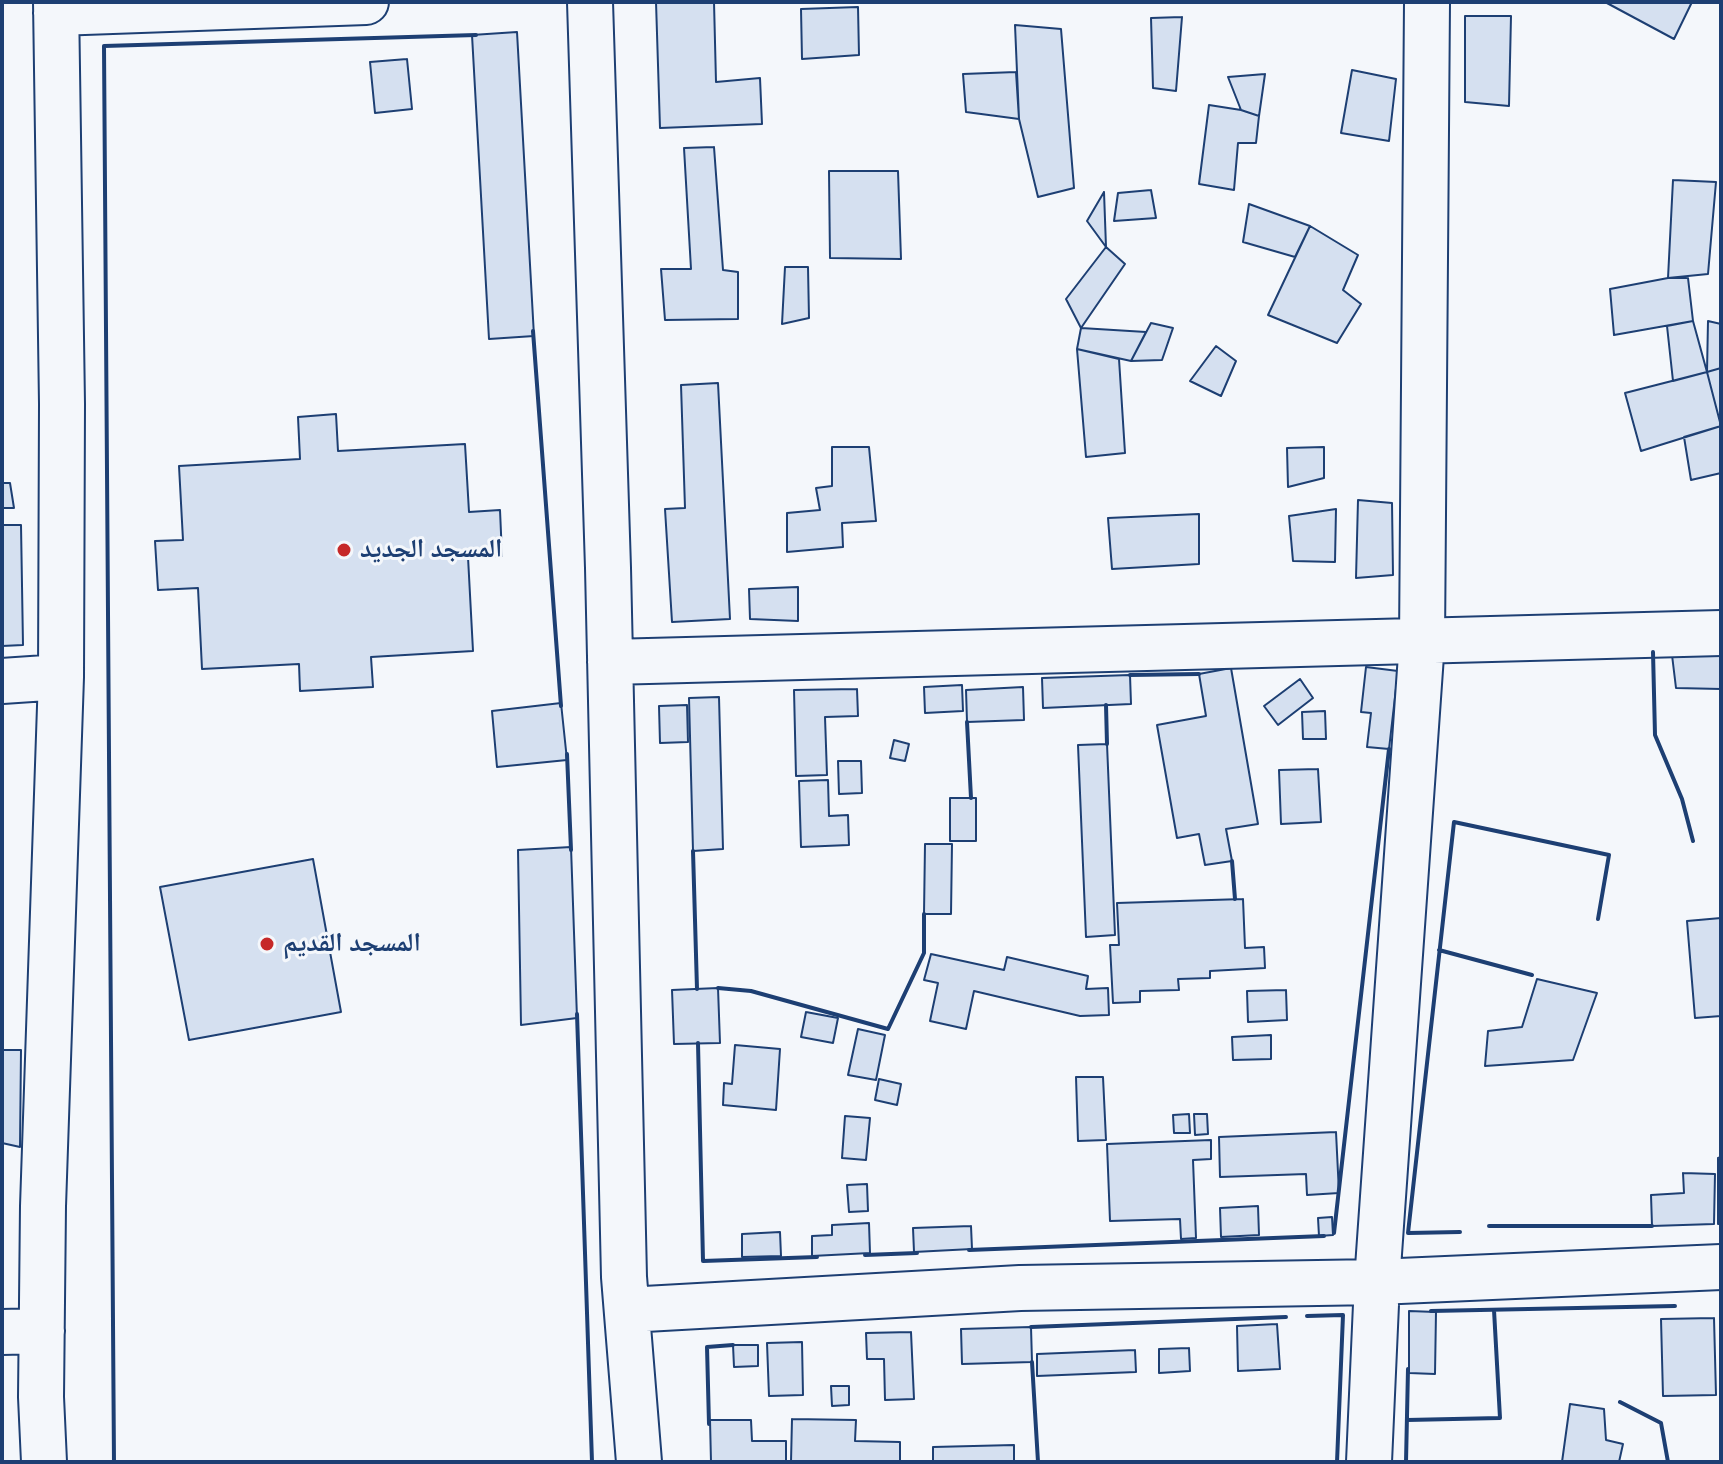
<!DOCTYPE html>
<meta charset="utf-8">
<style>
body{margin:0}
#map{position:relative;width:1723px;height:1464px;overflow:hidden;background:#f4f7fb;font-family:"Space Grotesk",sans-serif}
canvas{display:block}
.frame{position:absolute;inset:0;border:4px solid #1d3f73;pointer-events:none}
</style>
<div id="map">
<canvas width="1723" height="1464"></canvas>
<div class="frame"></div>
</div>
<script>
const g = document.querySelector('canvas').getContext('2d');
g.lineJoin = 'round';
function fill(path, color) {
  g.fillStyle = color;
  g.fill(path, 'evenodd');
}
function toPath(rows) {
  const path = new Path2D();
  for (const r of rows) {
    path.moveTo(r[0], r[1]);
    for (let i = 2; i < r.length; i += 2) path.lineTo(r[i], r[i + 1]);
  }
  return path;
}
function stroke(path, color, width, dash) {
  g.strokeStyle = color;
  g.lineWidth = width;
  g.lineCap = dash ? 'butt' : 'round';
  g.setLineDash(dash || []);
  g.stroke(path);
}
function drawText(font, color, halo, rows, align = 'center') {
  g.font = font + ' "Space Grotesk","Noto Naskh Arabic",sans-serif';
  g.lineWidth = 6;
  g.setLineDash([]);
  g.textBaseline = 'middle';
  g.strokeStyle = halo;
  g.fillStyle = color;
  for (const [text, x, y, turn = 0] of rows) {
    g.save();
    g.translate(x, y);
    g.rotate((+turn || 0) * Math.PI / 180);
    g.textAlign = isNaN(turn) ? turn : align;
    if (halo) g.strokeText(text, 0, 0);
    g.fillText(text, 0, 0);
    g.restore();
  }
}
const building = toPath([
 [656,2,714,2,716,82,760,78,762,124,660,128,656,2],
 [1605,2,1692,2,1674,39,1605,2],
 [858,7,859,55,802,59,801,9,858,7],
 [1465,16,1511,16,1509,106,1465,102,1465,16],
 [1182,17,1176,91,1153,88,1151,18,1182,17],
 [1015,25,1061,29,1074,188,1038,197,1019,119,1015,25],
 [517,32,534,336,489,339,472,35,517,32],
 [407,59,412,109,375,113,370,62,407,59],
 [1352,70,1396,79,1389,141,1341,133,1352,70],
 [1016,72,1019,119,966,112,963,74,1016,72],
 [1265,74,1259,116,1241,110,1228,77,1265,74],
 [1209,105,1241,110,1259,116,1256,143,1238,143,1234,190,1199,184,1209,105],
 [714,147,723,270,738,272,738,319,665,320,661,269,691,269,684,148,714,147],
 [829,171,898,171,901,259,830,258,829,171],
 [1673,180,1716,182,1708,274,1668,278,1673,180],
 [1151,190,1156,218,1114,221,1118,193,1151,190],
 [1104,192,1106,247,1087,221,1104,192],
 [1249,204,1310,226,1295,257,1243,242,1249,204],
 [1310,226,1358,255,1343,290,1361,304,1337,343,1268,315,1310,226],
 [1106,247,1125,264,1081,328,1066,299,1106,247],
 [785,267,808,267,809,318,782,324,785,267],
 [1668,278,1688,278,1693,321,1614,335,1610,289,1668,278],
 [1693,321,1707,372,1673,381,1667,326,1693,321],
 [1708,321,1721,324,1721,368,1707,372,1708,321],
 [1151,323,1173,328,1162,360,1131,361,1151,323],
 [1081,328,1146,332,1131,361,1077,349,1081,328],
 [1216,346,1236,361,1221,396,1190,381,1216,346],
 [1077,349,1119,359,1125,453,1086,457,1077,349],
 [1721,368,1721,473,1691,480,1684,437,1721,426,1707,372,1721,368],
 [1707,372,1721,426,1641,451,1625,393,1707,372],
 [718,383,730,619,672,622,665,509,685,508,681,385,718,383],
 [336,414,338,451,465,444,469,512,500,510,502,556,468,557,473,651,371,657,373,687,300,691,299,664,202,669,198,588,158,590,155,541,183,540,179,466,300,459,298,417,336,414],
 [832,447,869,447,876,521,842,523,843,547,787,552,787,513,820,510,816,488,832,486,832,447],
 [1324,447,1324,478,1288,487,1287,448,1324,447],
 [2,483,10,483,14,508,2,508,2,483],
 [1358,500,1392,503,1393,575,1356,578,1358,500],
 [1336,509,1335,562,1293,561,1289,516,1336,509],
 [1199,514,1199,564,1112,569,1108,518,1199,514],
 [2,525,21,525,23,645,2,646,2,525],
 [798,587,798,621,750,619,749,589,798,587],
 [1721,651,1721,689,1676,688,1672,655,1721,651],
 [1366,667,1398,671,1389,749,1367,747,1371,713,1361,712,1366,667],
 [1231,668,1258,824,1226,829,1232,861,1205,865,1199,834,1177,838,1157,725,1206,716,1199,674,1231,668],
 [1130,675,1131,704,1043,708,1042,678,1130,675],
 [1300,679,1313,698,1278,725,1264,706,1300,679],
 [962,685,963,711,925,713,924,687,962,685],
 [1023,687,1024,720,967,722,966,690,1023,687],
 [857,689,858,716,825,717,827,775,796,776,794,690,857,689],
 [719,697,723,849,693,851,689,698,719,697],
 [561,703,567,760,497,767,492,711,561,703],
 [687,705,688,742,660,743,659,706,687,705],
 [1325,711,1326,739,1303,739,1302,712,1325,711],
 [894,740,909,744,905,761,890,758,894,740],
 [1107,744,1115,935,1086,937,1078,745,1107,744],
 [838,761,861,761,862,793,839,794,838,761],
 [1318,769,1321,822,1281,824,1279,770,1318,769],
 [828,780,829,816,848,815,849,845,801,847,799,781,828,780],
 [950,798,976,798,976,841,950,841,950,798],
 [925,844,952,844,951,914,924,914,925,844],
 [571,847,577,1018,521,1025,518,850,571,847],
 [313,859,341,1012,189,1040,160,887,313,859],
 [1243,899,1245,948,1264,947,1265,968,1210,971,1210,978,1178,979,1179,990,1140,991,1140,1002,1113,1003,1110,945,1119,945,1117,903,1243,899],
 [1721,918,1721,1016,1695,1018,1687,921,1721,918],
 [931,954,1004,970,1007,957,1088,976,1086,989,1108,988,1109,1015,1080,1016,974,991,966,1029,930,1021,938,983,924,980,931,954],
 [1537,979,1597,993,1573,1060,1485,1066,1488,1031,1522,1027,1537,979],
 [718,988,720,1043,674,1044,672,990,718,988],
 [1286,990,1287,1020,1248,1022,1247,991,1286,990],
 [806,1012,838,1018,833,1043,801,1037,806,1012],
 [858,1029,885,1035,876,1080,848,1075,858,1029],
 [1271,1035,1271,1059,1233,1060,1232,1037,1271,1035],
 [735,1045,780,1049,776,1110,723,1105,724,1083,732,1084,735,1045],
 [2,1050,21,1050,20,1147,2,1143,2,1050],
 [1076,1077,1103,1077,1106,1140,1078,1141,1076,1077],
 [879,1079,901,1084,897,1105,875,1100,879,1079],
 [1189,1114,1190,1133,1174,1133,1173,1115,1189,1114],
 [1194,1114,1207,1114,1208,1134,1195,1135,1194,1114],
 [845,1116,870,1118,866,1160,842,1158,845,1116],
 [1336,1132,1339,1193,1307,1195,1306,1174,1220,1177,1219,1137,1336,1132],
 [1211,1140,1211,1159,1193,1160,1196,1238,1181,1239,1180,1219,1110,1221,1107,1144,1211,1140],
 [1721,1157,1721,1224,1718,1224,1718,1158,1721,1157],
 [1683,1173,1715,1174,1714,1224,1652,1226,1651,1195,1684,1193,1683,1173],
 [867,1184,868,1211,849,1212,847,1185,867,1184],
 [1258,1206,1259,1235,1221,1237,1220,1208,1258,1206],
 [1332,1217,1333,1235,1319,1236,1318,1218,1332,1217],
 [869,1223,870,1253,812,1256,812,1236,832,1235,832,1225,869,1223],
 [971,1226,972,1249,914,1252,913,1228,971,1226],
 [780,1232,781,1256,742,1257,742,1234,780,1232],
 [1409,1311,1436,1312,1435,1374,1409,1373,1409,1311],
 [1714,1318,1716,1395,1663,1396,1661,1319,1714,1318],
 [1277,1324,1280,1369,1238,1371,1237,1326,1277,1324],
 [1031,1327,1032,1362,962,1364,961,1329,1031,1327],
 [911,1332,914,1399,885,1400,884,1359,867,1359,866,1333,911,1332],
 [802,1342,803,1395,769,1396,767,1343,802,1342],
 [733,1345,758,1345,758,1366,734,1367,733,1345],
 [1189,1348,1190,1371,1159,1373,1159,1349,1189,1348],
 [1135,1350,1136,1372,1037,1376,1037,1354,1135,1350],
 [831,1386,849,1386,849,1405,832,1406,831,1386],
 [1570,1404,1604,1409,1606,1440,1623,1444,1619,1462,1562,1462,1570,1404],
 [792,1419,856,1420,855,1441,900,1442,900,1462,791,1462,792,1419],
 [710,1420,751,1420,752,1441,786,1441,786,1462,711,1462,710,1420],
 [1014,1445,1014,1462,933,1462,933,1447,1014,1445]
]);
fill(building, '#d5e0f0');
stroke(building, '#1d3f73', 2);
const street = toPath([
 [590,2,608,568,624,1277,639,1462],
 [56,13,366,2],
 [610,662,1721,633],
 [2,681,61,677],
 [627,1310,1020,1288,1377,1282,1721,1267],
 [2,1332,42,1331],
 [44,1462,41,1397,43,1206,61,677,62,404,56,2],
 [1369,1462,1377,1282,1422,641,1427,2]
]);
stroke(street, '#1d3f73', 48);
stroke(street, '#f4f7fb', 44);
stroke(toPath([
 [533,331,561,706],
 [1653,652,1655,735,1682,799,1693,841],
 [1130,675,1199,674],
 [1106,705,1107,744],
 [967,722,971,798],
 [567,754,571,850],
 [693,851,697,989],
 [1232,861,1235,899],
 [1439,950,1532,975],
 [718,988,751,991,888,1029,924,953,924,914],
 [577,1014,592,1462],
 [698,1043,703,1261,817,1257],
 [1489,1226,1652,1226],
 [1460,1232,1408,1233,1454,822,1609,855,1598,919],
 [1334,1233,1389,749],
 [969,1250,1324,1236],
 [865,1255,917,1253],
 [1431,1311,1675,1306],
 [1307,1316,1343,1315,1337,1462],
 [1031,1327,1286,1317],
 [1032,1362,1038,1462],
 [1620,1402,1661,1423,1668,1462],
 [1407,1420,1500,1418,1494,1310],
 [709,1424,707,1347,733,1345],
 [114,1462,104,46,476,35],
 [1406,1462,1408,1369]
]), '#1d3f73', 4);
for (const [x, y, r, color] of [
 [344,550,8,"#c62828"],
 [267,944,8,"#c62828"]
]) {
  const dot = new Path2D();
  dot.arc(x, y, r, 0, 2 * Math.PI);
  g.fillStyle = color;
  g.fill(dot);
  stroke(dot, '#f4f7fb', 3);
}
drawText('bold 26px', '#1d3f73', '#f4f7fb', [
 ["المسجد الجديد",360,550],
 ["المسجد القديم",283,944]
], 'left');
</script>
